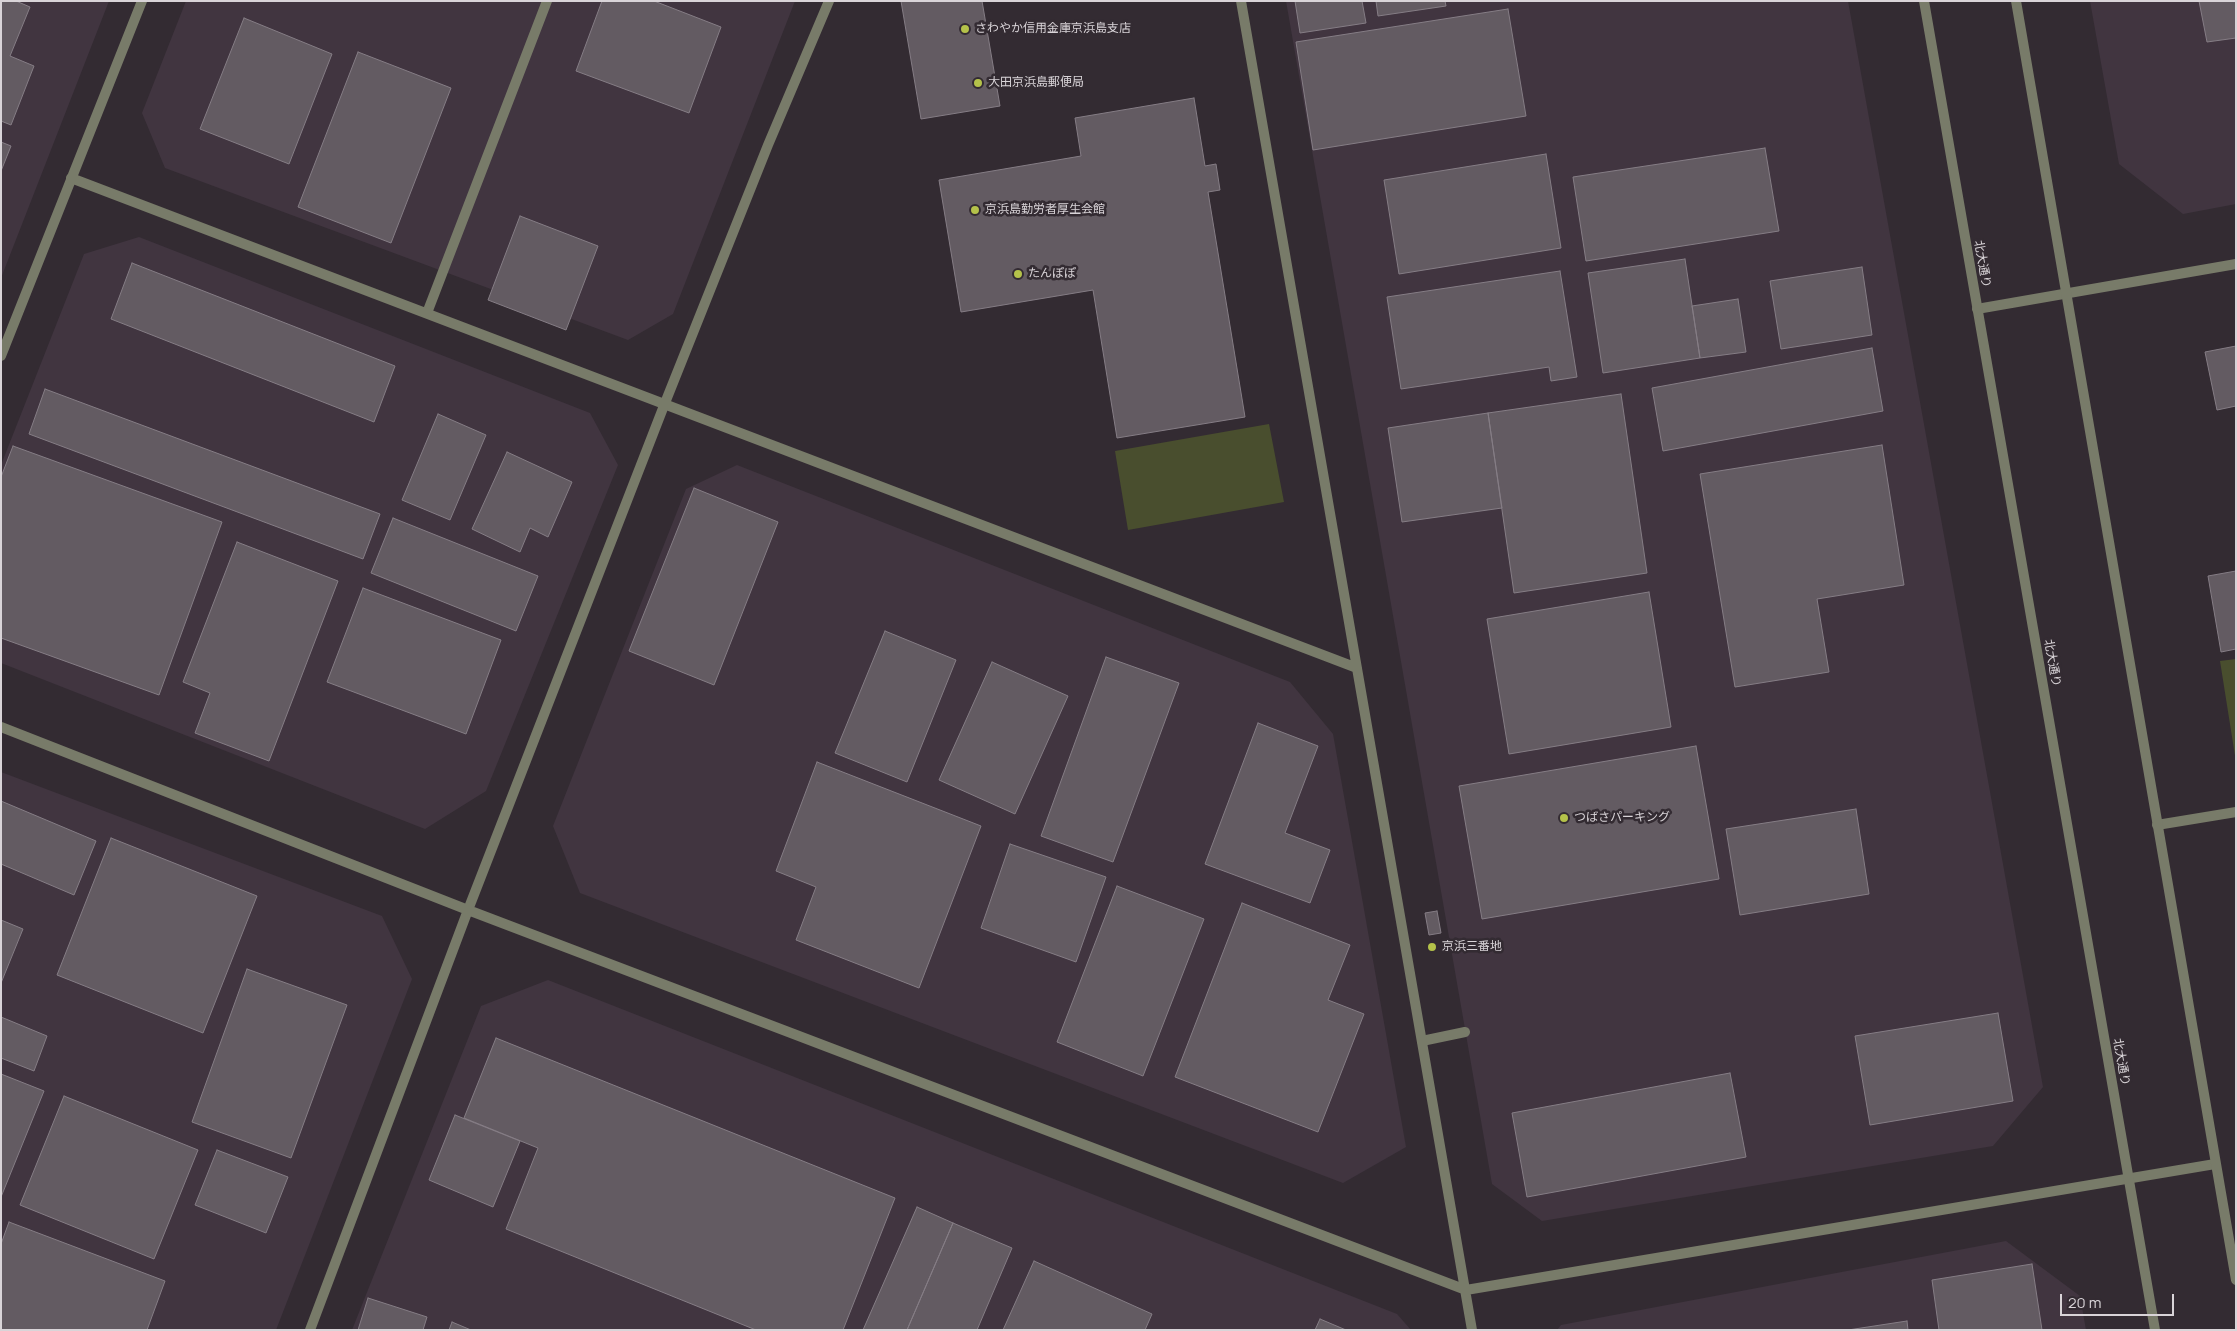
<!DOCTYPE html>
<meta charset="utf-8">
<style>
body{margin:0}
#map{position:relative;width:2237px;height:1331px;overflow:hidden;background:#332b32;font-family:Manrope,sans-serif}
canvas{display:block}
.frame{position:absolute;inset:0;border:2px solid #d9d4d8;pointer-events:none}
.scale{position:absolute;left:2060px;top:1294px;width:114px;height:22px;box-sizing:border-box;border:2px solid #d9d4d8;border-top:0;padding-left:6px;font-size:15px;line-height:18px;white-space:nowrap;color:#d9d4d8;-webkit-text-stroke:4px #332b32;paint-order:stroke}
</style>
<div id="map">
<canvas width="2237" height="1331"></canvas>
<div class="frame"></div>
<div class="scale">20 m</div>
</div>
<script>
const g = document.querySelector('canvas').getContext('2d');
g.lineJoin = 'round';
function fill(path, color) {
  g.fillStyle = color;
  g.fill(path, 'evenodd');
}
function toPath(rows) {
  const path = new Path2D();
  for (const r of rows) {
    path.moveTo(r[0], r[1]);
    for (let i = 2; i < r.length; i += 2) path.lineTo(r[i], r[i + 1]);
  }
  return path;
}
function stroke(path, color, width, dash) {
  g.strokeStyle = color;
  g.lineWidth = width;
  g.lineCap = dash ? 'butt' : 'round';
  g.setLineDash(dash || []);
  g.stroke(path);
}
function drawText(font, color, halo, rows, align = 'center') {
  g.font = font + ' Manrope,"Noto Sans JP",sans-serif';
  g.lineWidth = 5;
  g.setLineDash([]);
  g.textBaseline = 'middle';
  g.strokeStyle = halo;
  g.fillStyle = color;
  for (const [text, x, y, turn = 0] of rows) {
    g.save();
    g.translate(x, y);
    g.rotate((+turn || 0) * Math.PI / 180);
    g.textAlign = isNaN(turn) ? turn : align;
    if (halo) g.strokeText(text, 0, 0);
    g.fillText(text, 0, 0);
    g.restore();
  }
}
fill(toPath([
 [1,1,109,1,1,278],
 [186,1,795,1,673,314,628,340,165,168,142,113],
 [1286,1,1848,1,2043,1087,1993,1146,1542,1221,1492,1184],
 [2090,1,2236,1,2236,204,2183,214,2119,164],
 [139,237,590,413,618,465,486,791,425,829,1,663,1,465,84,254],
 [737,465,1290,682,1333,734,1406,1147,1343,1183,580,893,553,826,686,489],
 [1,772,382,916,412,979,276,1330,1,1330],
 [548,980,1397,1314,1411,1330,352,1330,481,1006],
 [2006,1241,2080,1296,2086,1330,1557,1330,1561,1325]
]), '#413540');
fill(toPath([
 [1269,424,1284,502,1128,530,1115,451],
 [2236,659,2236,762,2220,661]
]), '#494e2e');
const building = toPath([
 [1,1,16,1,30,7,10,56,34,66,11,125,1,121,1,1],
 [602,1,654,1,721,27,689,113,576,71,602,1],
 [901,1,982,1,1000,106,921,119,901,1],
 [1295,1,1362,1,1366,23,1300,33,1295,1],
 [1376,1,1445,1,1446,6,1378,16,1376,1],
 [2199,1,2236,1,2236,38,2207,42,2199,1],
 [1508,9,1526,116,1313,150,1296,42,1508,9],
 [244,18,332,54,289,164,200,129,244,18],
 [358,52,451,88,391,243,298,207,358,52],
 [1194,98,1205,166,1216,164,1220,190,1208,192,1245,417,1117,438,1093,290,961,312,939,180,1081,156,1075,118,1194,98],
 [1,142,11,146,1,171,1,142],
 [1765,148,1779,231,1586,261,1573,177,1765,148],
 [1546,154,1561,248,1399,274,1384,180,1546,154],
 [520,216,598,246,566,330,488,300,520,216],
 [1685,259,1700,358,1603,373,1588,273,1685,259],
 [132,263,395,366,374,422,111,319,132,263],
 [1862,267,1872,335,1781,349,1770,281,1862,267],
 [1560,271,1577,377,1551,381,1549,367,1401,389,1387,297,1560,271],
 [1738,299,1746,352,1700,358,1692,306,1738,299],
 [2236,346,2236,406,2217,410,2205,352,2236,346],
 [1872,348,1883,411,1663,451,1652,388,1872,348],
 [45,389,380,514,363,559,29,434,45,389],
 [1621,394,1647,573,1514,593,1488,413,1621,394],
 [1488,413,1502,508,1402,522,1388,428,1488,413],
 [438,414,486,435,450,520,402,500,438,414],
 [1882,445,1904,585,1817,599,1829,672,1735,687,1700,474,1882,445],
 [13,446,222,522,159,695,1,638,1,477,13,446],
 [507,452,572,482,548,537,530,528,520,552,472,529,507,452],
 [694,488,778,522,714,685,629,651,694,488],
 [393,518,538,576,516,631,371,573,393,518],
 [237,542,338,581,269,761,195,733,210,693,183,682,237,542],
 [2236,571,2236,649,2221,652,2208,576,2236,571],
 [363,588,501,640,466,734,327,682,363,588],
 [1649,592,1671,727,1509,754,1487,619,1649,592],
 [885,631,956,660,907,782,835,753,885,631],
 [1106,657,1179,683,1113,862,1041,836,1106,657],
 [992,662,1068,696,1015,814,939,780,992,662],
 [1258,723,1318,746,1285,833,1330,850,1310,903,1205,864,1258,723],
 [1696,746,1719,879,1482,919,1459,786,1696,746],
 [817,762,981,826,919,988,796,940,816,887,776,871,817,762],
 [1,801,96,841,74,895,1,864,1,801],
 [1856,809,1869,894,1740,915,1726,829,1856,809],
 [111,838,257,896,203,1033,57,975,111,838],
 [1010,844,1106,877,1076,962,981,928,1010,844],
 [1117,886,1204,919,1143,1076,1057,1042,1117,886],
 [1242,903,1350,945,1328,1000,1364,1014,1318,1132,1175,1077,1242,903],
 [1437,911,1441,933,1429,935,1425,913,1437,911],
 [1,920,23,929,1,983,1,920],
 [247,969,347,1005,291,1158,192,1122,247,969],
 [1998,1013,2013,1101,1870,1125,1855,1036,1998,1013],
 [1,1017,47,1036,34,1071,1,1058,1,1017],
 [496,1038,895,1198,843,1330,756,1330,506,1229,538,1148,464,1118,496,1038],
 [1730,1073,1746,1157,1527,1197,1512,1113,1730,1073],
 [1,1074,44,1091,1,1197,1,1074],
 [64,1096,198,1150,154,1259,20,1205,64,1096],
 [455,1115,520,1141,493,1207,429,1180,455,1115],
 [217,1150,288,1177,266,1233,195,1205,217,1150],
 [917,1207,953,1223,907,1330,863,1330,917,1207],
 [9,1222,165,1281,147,1330,1,1330,1,1244,9,1222],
 [953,1223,1012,1248,977,1330,907,1330,953,1223],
 [1034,1261,1152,1314,1145,1330,1003,1330,1034,1261],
 [2032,1264,2042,1330,1939,1330,1932,1280,2032,1264],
 [368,1298,427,1317,423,1330,358,1330,368,1298],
 [1320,1319,1346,1330,1315,1330,1320,1319],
 [1907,1321,1908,1330,1848,1330,1907,1321],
 [452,1322,471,1330,449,1330,452,1322]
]);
fill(building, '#635b62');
stroke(building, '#857d85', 1);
stroke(toPath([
 [427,313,547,1],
 [2157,825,2236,812],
 [1422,1041,1465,1032]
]), '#787b69', 10);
stroke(toPath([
 [1241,1,1472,1330],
 [71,178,1357,668],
 [1977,309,2236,264],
 [1,356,142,1],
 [1,727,468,910,1466,1290,2215,1164],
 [310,1330,468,910,665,403,768,145,829,1]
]), '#787b69', 10);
stroke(toPath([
 [1924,1,2155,1330],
 [2016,1,2236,1280]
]), '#787b69', 10);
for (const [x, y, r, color] of [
 [965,29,5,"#b4c24a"],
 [978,83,5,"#b4c24a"],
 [975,210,5,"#b4c24a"],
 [1018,274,5,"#b4c24a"],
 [1564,818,5,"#b4c24a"],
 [1432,947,5,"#b4c24a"]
]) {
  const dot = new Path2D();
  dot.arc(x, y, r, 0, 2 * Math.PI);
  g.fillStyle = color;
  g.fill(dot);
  stroke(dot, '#332b32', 2);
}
drawText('12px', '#d9d4d8', '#332b32', [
 ["さわやか信用金庫京浜島支店",975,29],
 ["大田京浜島郵便局",988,83],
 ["京浜島勤労者厚生会館",985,210],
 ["たんぽぽ",1028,274],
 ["つばさパーキング",1574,818],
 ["京浜三番地",1442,947]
], 'left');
drawText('12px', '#d9d4d8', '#332b32', [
 ["北大通り",1982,264,80],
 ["北大通り",2052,663,80],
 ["北大通り",2121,1062,80]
]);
</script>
